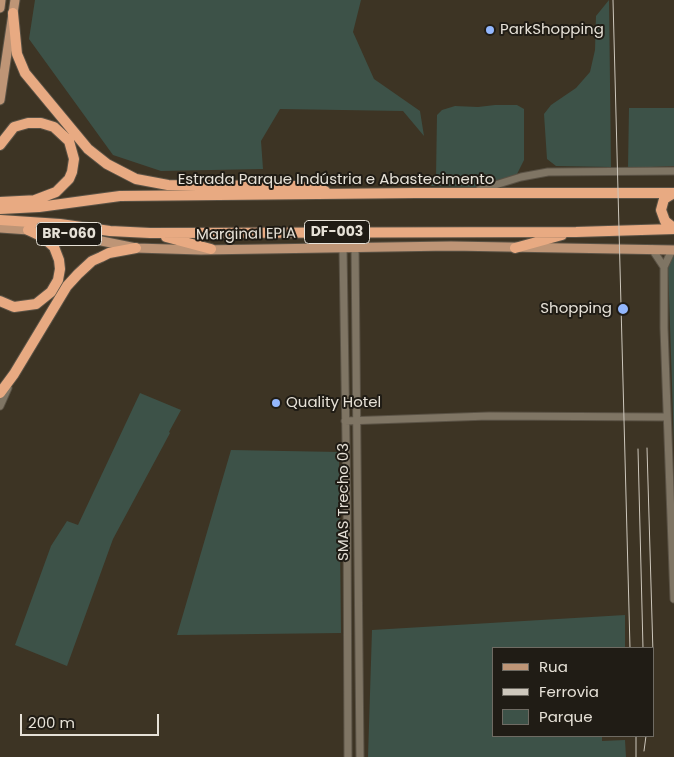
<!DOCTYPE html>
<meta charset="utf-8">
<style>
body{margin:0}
#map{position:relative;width:674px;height:757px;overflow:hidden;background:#3d3424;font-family:Poppins,sans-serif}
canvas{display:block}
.legend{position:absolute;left:492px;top:647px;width:162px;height:90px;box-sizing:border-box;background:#201c15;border:1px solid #6f6b63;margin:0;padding:6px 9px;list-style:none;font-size:15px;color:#e6e1d7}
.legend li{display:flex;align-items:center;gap:10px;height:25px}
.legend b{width:25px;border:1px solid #6f6b63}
.scale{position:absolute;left:20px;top:714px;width:139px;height:22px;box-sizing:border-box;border:2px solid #e6e1d7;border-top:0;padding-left:6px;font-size:15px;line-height:18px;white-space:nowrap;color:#e6e1d7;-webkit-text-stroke:4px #201c15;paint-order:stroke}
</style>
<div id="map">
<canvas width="674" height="757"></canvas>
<ul class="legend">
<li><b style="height:6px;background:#be9576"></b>Rua</li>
<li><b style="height:6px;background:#cdc7bc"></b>Ferrovia</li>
<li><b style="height:14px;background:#3d5248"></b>Parque</li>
</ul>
<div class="scale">200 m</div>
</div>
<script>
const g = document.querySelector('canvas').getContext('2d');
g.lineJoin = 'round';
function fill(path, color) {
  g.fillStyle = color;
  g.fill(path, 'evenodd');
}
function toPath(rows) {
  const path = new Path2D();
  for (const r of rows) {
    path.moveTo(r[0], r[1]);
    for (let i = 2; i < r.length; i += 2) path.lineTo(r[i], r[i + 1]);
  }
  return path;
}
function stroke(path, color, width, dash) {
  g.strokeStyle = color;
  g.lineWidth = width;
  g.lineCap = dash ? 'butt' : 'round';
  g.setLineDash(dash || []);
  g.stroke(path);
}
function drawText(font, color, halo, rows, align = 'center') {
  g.font = font + ' Poppins,sans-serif';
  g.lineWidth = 4;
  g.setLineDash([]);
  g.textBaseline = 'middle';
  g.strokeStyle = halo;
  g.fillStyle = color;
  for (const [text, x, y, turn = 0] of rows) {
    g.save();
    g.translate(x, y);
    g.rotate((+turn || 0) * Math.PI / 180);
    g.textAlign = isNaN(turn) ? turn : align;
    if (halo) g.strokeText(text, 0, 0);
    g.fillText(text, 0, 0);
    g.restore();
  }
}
fill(toPath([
 [35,0,361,0,353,32,374,79,420,111,424,136,403,111,280,109,261,141,263,169,161,171,113,155,29,39],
 [609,0,611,167,556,166,547,159,544,114,551,105,576,88,590,72,595,50,596,16],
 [495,105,517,105,524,109,524,160,516,176,475,187,431,186,436,177,437,115,442,110,455,106,478,107],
 [629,108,674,108,674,166,628,168],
 [674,254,674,444,668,265,670,258],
 [140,393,181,410,169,432,170,433,113,539,67,666,15,645,51,546,67,521,78,525],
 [231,450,339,452,341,633,177,635],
 [625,615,625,648,493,648,493,736,602,736,602,741,625,740,626,757,368,757,372,630]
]), '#3d5248');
const minor = toPath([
 [479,190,521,177,548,172,674,171],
 [355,247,360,757],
 [343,248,347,508,348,757],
 [652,249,664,267],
 [672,250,664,267,664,328,674,599],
 [0,406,8,388],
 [345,421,489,416,666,417]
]);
const major = toPath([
 [0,8,1,0],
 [0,100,15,0],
 [0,228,57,232,136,248,201,250,451,246,674,250]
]);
const highway = toPath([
 [13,13,17,54,25,73,88,149,107,164,136,179,168,185,296,186,325,191],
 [0,145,14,127,28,123,41,123,54,127,69,141,74,159,72,172,69,179,56,192,35,200],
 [674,193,664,199,661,210,665,221,674,228],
 [0,202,39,200],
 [0,209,39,207,120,196,416,193,674,193],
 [0,220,60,224,110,231,150,233,576,232,674,229],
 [166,237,211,249],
 [515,248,562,235],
 [0,301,14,307,36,304,51,292,58,280,60,269,59,260,54,247,43,237,28,230],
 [0,393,14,374,67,286,78,274,92,261,101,257,109,253,136,248]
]);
stroke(minor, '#5a5245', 9);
stroke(major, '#5a5245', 11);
stroke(highway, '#5a5245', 12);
stroke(minor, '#7f7564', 7);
stroke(major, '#be9576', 9);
stroke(highway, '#e8aa82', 10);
stroke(toPath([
 [613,0,630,648],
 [647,448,653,653],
 [638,449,643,648],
 [636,736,636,757],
 [644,751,646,736]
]), '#cdc7bc', 1);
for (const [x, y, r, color] of [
 [490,30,5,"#93b7fd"],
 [623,309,6,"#93b7fd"],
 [276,403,5,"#93b7fd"]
]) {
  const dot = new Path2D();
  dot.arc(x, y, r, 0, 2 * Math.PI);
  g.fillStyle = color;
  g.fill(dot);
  stroke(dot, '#201c15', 2);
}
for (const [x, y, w] of [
 [337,232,65],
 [69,234,65]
]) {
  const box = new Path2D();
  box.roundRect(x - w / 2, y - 11.5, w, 23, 4);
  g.fillStyle = '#201c15';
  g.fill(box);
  stroke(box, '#e6e1d7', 1);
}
drawText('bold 14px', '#e6e1d7', null, [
 ["DF-003",337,232],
 ["BR-060",69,234]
]);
drawText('15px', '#e6e1d7', '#201c15', [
 ["ParkShopping",500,30],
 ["Shopping",612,309,"right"],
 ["Quality Hotel",286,403]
], 'left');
drawText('15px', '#e6e1d7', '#201c15', [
 ["Estrada Parque Indústria e Abastecimento",336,180],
 ["Marginal EPIA",246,235,-1],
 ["SMAS Trecho 03",344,502,-90]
]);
</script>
